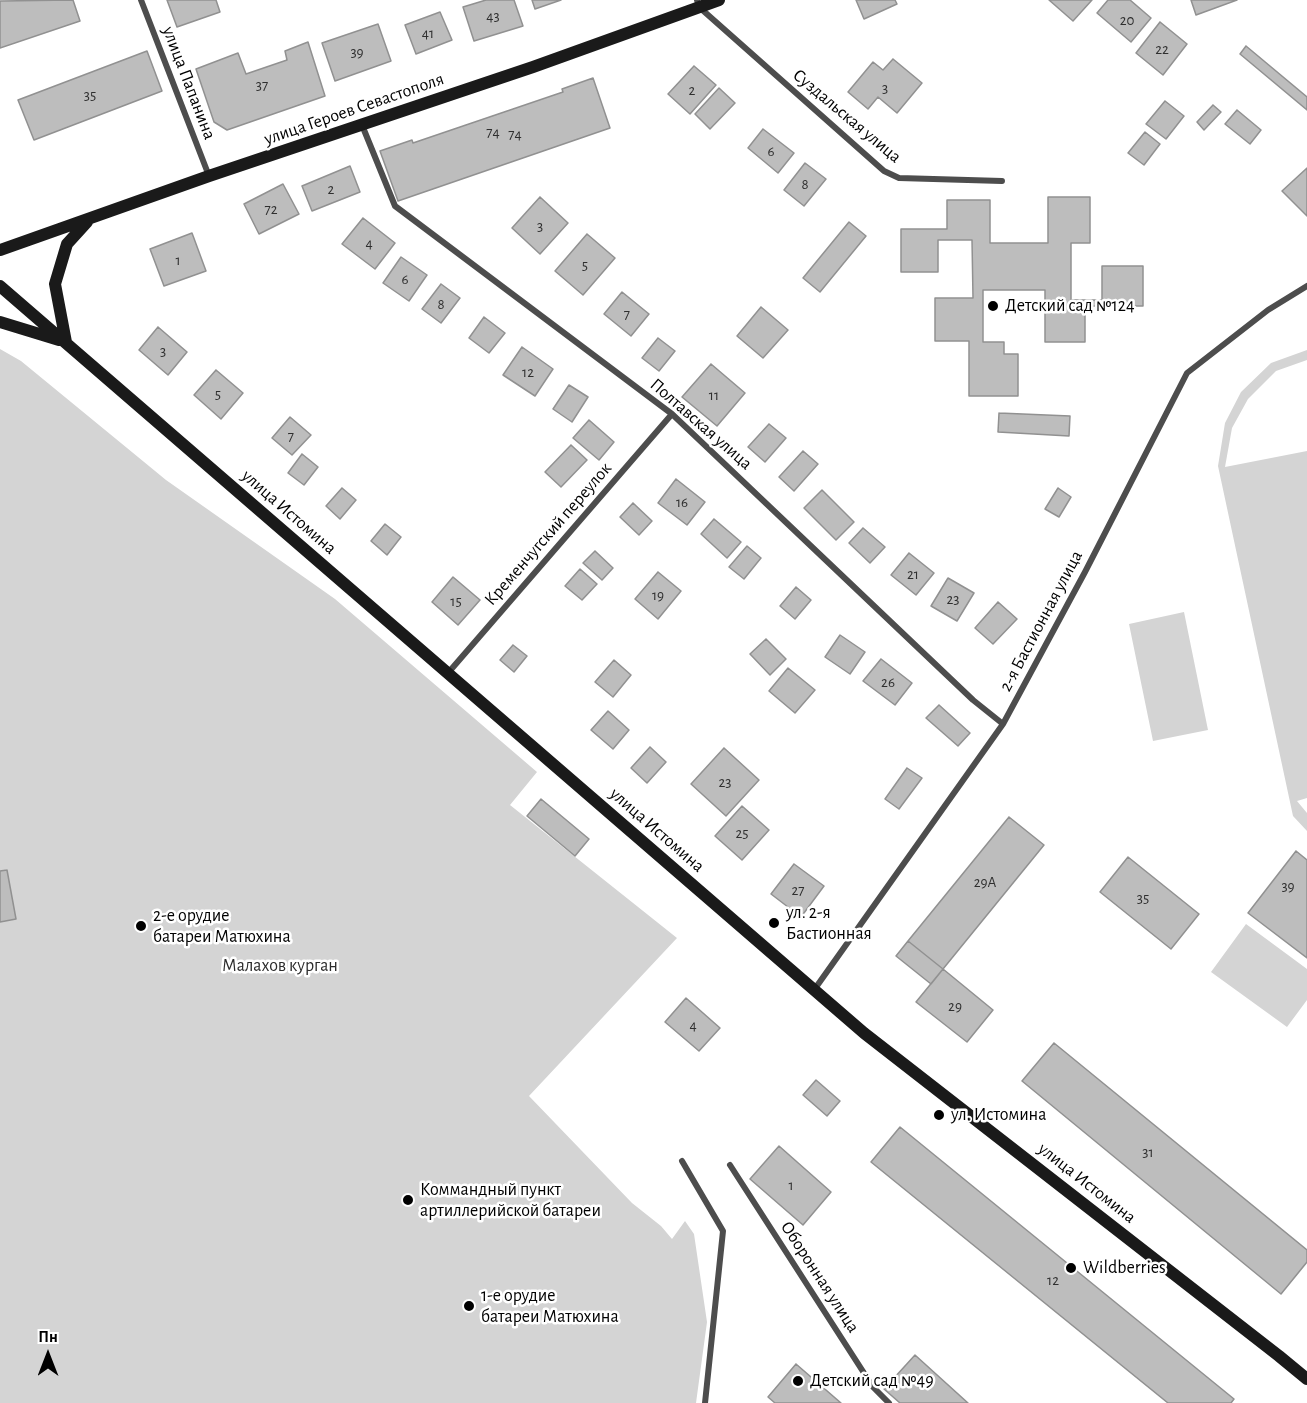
<!DOCTYPE html>
<meta charset="utf-8">
<style>
body{margin:0}
#map{position:relative;width:1307px;height:1403px;overflow:hidden;background:#fff;font-family:"Alegreya Sans",sans-serif}
canvas{display:block}
.north{position:absolute;left:18px;top:1325px;width:60px;height:60px;-webkit-text-stroke:4px #fff;paint-order:stroke;rotate:0deg;font-size:16px;font-weight:700;line-height:24px;text-align:center;color:#000}
.north::after{content:'';display:block;margin:auto;width:21px;height:27px;background:#000;clip-path:polygon(50% 0,100% 100%,50% 72%,0 100%)}
</style>
<div id="map">
<canvas width="1307" height="1403"></canvas>
<div class="north">Пн</div>
</div>
<script>
const g = document.querySelector('canvas').getContext('2d');
g.lineJoin = 'round';
function fill(path, color) {
  g.fillStyle = color;
  g.fill(path, 'evenodd');
}
function toPath(rows) {
  const path = new Path2D();
  for (const r of rows) {
    path.moveTo(r[0], r[1]);
    for (let i = 2; i < r.length; i += 2) path.lineTo(r[i], r[i + 1]);
  }
  return path;
}
function stroke(path, color, width, dash) {
  g.strokeStyle = color;
  g.lineWidth = width;
  g.lineCap = dash ? 'butt' : 'round';
  g.setLineDash(dash || []);
  g.stroke(path);
}
function drawText(font, color, halo, rows, align = 'center') {
  g.font = font + ' "Alegreya Sans",sans-serif';
  g.lineWidth = 5;
  g.setLineDash([]);
  g.textBaseline = 'middle';
  g.strokeStyle = halo;
  g.fillStyle = color;
  for (const [text, x, y, turn = 0] of rows) {
    g.save();
    g.translate(x, y);
    g.rotate((+turn || 0) * Math.PI / 180);
    g.textAlign = isNaN(turn) ? turn : align;
    if (halo) g.strokeText(text, 0, 0);
    g.fillText(text, 0, 0);
    g.restore();
  }
}
fill(toPath([
 [0,349,21,361,166,480,335,599,537,772,510,805,677,938,529,1096,632,1203,661,1226,672,1239,685,1221,694,1234,707,1322,696,1403,0,1403],
 [1307,350,1307,360,1276,371,1248,399,1232,428,1225,467,1307,451,1307,798,1297,801,1307,813,1307,831,1293,816,1218,466,1225,423,1241,392,1271,363],
 [1184,612,1208,730,1153,741,1129,624],
 [1246,924,1307,969,1307,1000,1287,1027,1211,972]
]), '#d4d4d4');
const building = toPath([
 [73,0,80,21,0,48,0,1,73,0],
 [167,0,216,0,220,12,177,27,167,0],
 [486,0,514,0,523,26,474,41,463,7,486,0],
 [532,0,561,0,535,9,532,0],
 [856,0,895,0,897,4,864,19,856,0],
 [1049,0,1092,0,1073,21,1049,0],
 [1108,0,1130,0,1151,18,1131,42,1097,13,1108,0],
 [1191,0,1237,0,1196,15,1191,0],
 [440,12,452,40,416,54,405,25,440,12],
 [1160,22,1187,44,1163,75,1136,53,1160,22],
 [378,24,391,61,335,81,322,43,378,24],
 [308,42,325,96,227,130,214,122,196,69,238,53,246,74,287,60,285,51,308,42],
 [1246,46,1307,97,1307,110,1240,54,1246,46],
 [147,51,162,91,34,140,18,100,147,51],
 [893,59,922,83,897,113,878,97,868,109,848,92,873,62,883,70,893,59],
 [694,66,716,85,690,114,668,94,694,66],
 [593,78,610,128,398,201,380,151,412,140,413,143,563,92,562,89,593,78],
 [719,88,735,103,710,129,695,114,719,88],
 [1165,101,1184,116,1166,139,1146,124,1165,101],
 [1213,105,1221,112,1204,130,1197,122,1213,105],
 [1237,110,1261,130,1250,144,1225,124,1237,110],
 [763,129,794,153,778,173,748,148,763,129],
 [1145,132,1160,144,1144,165,1128,153,1145,132],
 [805,163,826,179,804,206,784,190,805,163],
 [350,166,360,192,312,211,302,186,350,166],
 [1307,168,1307,216,1282,191,1307,168],
 [283,184,299,214,259,234,244,204,283,184],
 [540,197,568,223,540,254,512,228,540,197],
 [1048,197,1090,197,1090,243,1071,243,1071,300,1102,300,1102,266,1143,266,1143,306,1085,306,1085,342,1045,342,1045,290,983,290,983,342,1004,342,1004,354,1018,354,1018,396,969,396,969,341,935,341,935,298,973,298,972,240,938,240,938,272,901,272,901,229,947,229,947,200,990,200,990,243,1048,243,1048,197],
 [363,218,395,243,375,269,342,244,363,218],
 [849,222,866,236,820,292,803,278,849,222],
 [192,233,206,271,164,286,150,249,192,233],
 [587,234,615,258,583,295,555,271,587,234],
 [401,257,427,275,409,301,383,283,401,257],
 [441,284,460,298,441,323,422,309,441,284],
 [622,292,649,314,631,336,604,314,622,292],
 [761,307,788,330,763,358,737,336,761,307],
 [484,317,505,333,489,353,469,338,484,317],
 [158,327,187,352,168,375,139,350,158,327],
 [658,338,675,351,659,371,642,358,658,338],
 [522,347,553,369,535,396,503,375,522,347],
 [711,364,745,393,717,426,682,397,711,364],
 [216,370,243,393,221,419,194,395,216,370],
 [569,385,588,397,572,422,553,409,569,385],
 [999,413,1070,416,1069,436,998,432,999,413],
 [290,417,311,435,292,455,272,438,290,417],
 [589,420,614,442,599,460,573,438,589,420],
 [769,424,786,438,765,462,748,447,769,424],
 [571,445,587,460,561,487,545,472,571,445],
 [803,451,818,464,794,491,779,477,803,451],
 [302,454,318,467,304,485,288,473,302,454],
 [676,479,705,502,687,525,658,503,676,479],
 [342,488,356,500,340,519,326,506,342,488],
 [1058,488,1071,497,1059,517,1045,509,1058,488],
 [822,490,854,522,836,540,804,508,822,490],
 [633,503,652,521,639,535,620,517,633,503],
 [714,519,741,542,727,558,701,534,714,519],
 [385,524,401,537,387,555,371,541,385,524],
 [863,528,885,547,870,563,849,543,863,528],
 [747,546,761,558,744,579,729,567,747,546],
 [595,551,613,568,602,580,583,563,595,551],
 [909,553,934,573,916,595,891,575,909,553],
 [580,569,597,584,582,600,565,586,580,569],
 [658,572,681,591,658,619,635,599,658,572],
 [453,577,480,600,458,625,432,602,453,577],
 [948,578,974,593,957,621,931,606,948,578],
 [796,587,811,600,795,619,780,606,796,587],
 [998,602,1017,619,993,644,975,628,998,602],
 [840,635,865,652,850,674,825,657,840,635],
 [766,639,786,659,770,675,750,654,766,639],
 [513,645,527,656,514,672,500,660,513,645],
 [881,659,912,683,895,705,863,681,881,659],
 [614,660,631,675,613,697,595,682,614,660],
 [788,668,815,690,795,713,769,691,788,668],
 [939,705,970,733,958,746,926,718,939,705],
 [608,711,629,730,613,749,591,730,608,711],
 [650,747,666,762,647,783,631,768,650,747],
 [724,748,759,780,726,816,691,784,724,748],
 [907,768,922,778,899,809,885,799,907,768],
 [541,799,589,839,575,856,527,816,541,799],
 [742,806,769,830,742,860,715,836,742,806],
 [1009,817,1044,845,943,969,908,941,1009,817],
 [1296,851,1307,860,1307,958,1248,913,1296,851],
 [1128,857,1199,914,1171,949,1100,892,1128,857],
 [794,864,824,886,801,917,771,894,794,864],
 [7,870,16,919,0,922,0,871,7,870],
 [908,941,943,969,931,984,896,956,908,941],
 [943,969,993,1010,967,1042,916,1002,943,969],
 [686,998,720,1028,699,1051,665,1022,686,998],
 [1054,1043,1307,1250,1307,1262,1281,1294,1022,1081,1054,1043],
 [816,1080,840,1101,827,1116,803,1095,816,1080],
 [900,1127,1234,1399,1231,1403,1168,1403,871,1162,900,1127],
 [779,1146,831,1192,803,1225,750,1179,779,1146],
 [915,1355,968,1403,900,1403,884,1389,915,1355],
 [796,1364,841,1403,775,1403,768,1397,796,1364]
]);
fill(building, '#bdbdbd');
stroke(building, '#919191', 1.5);
stroke(toPath([
 [141,0,209,176],
 [697,0,699,7,884,171,899,178,1002,181],
 [362,125,395,206,672,414,973,700,1003,724],
 [448,673,672,414],
 [814,990,1003,724,1085,572,1187,373,1268,310,1307,286],
 [682,1161,723,1231,705,1403],
 [730,1165,873,1387,889,1403]
]), '#4d4d4d', 6);
stroke(toPath([
 [0,250,209,176,533,67,719,0],
 [0,286,864,1033,1279,1356,1307,1379],
 [0,322,59,340],
 [66,342,55,284,67,244,87,222]
]), '#1a1a1a', 12);
for (const [x, y, r, color] of [
 [993,306,6,"#000"],
 [774,923,6,"#000"],
 [141,926,6,"#000"],
 [939,1115,6,"#000"],
 [408,1200,6,"#000"],
 [1071,1268,6,"#000"],
 [469,1306,6,"#000"],
 [798,1381,6,"#000"]
]) {
  const dot = new Path2D();
  dot.arc(x, y, r, 0, 2 * Math.PI);
  g.fillStyle = color;
  g.fill(dot);
  stroke(dot, '#fff', 2);
}
drawText('15px', '#2f2f2f', null, [
 ["43",493,16],
 ["20",1127,20],
 ["41",428,33],
 ["22",1162,49],
 ["39",357,52],
 ["37",262,85],
 ["3",885,88],
 ["2",692,90],
 ["35",90,95],
 ["74",493,132],
 ["74",515,134],
 ["6",771,151],
 ["8",805,184],
 ["2",331,189],
 ["72",271,209],
 ["3",540,226],
 ["4",369,243],
 ["1",178,260],
 ["5",585,265],
 ["6",405,279],
 ["8",441,304],
 ["7",627,314],
 ["3",163,351],
 ["12",528,372],
 ["5",218,394],
 ["11",714,395],
 ["7",291,436],
 ["16",682,502],
 ["21",913,574],
 ["19",658,595],
 ["23",953,599],
 ["15",456,601],
 ["26",888,682],
 ["23",725,782],
 ["25",742,833],
 ["29А",985,882],
 ["39",1288,886],
 ["27",798,890],
 ["35",1143,898],
 ["29",955,1006],
 ["4",693,1025],
 ["31",1148,1152],
 ["1",791,1185],
 ["12",1053,1280]
]);
drawText('18px', '#000', '#fff', [
 ["улица Папанина",189,83,69],
 ["улица Героев Севастополя",354,109,-19],
 ["Суздальская улица",847,116,40],
 ["Полтавская улица",701,424,41],
 ["улица Истомина",289,512,41],
 ["Кременчугский переулок",548,534,-49],
 ["2-я Бастионная улица",1041,621,-62],
 ["улица Истомина",657,830,41],
 ["улица Истомина",1087,1183,38],
 ["Оборонная улица",820,1277,57]
]);
drawText('18px', '#000', '#fff', [
 ["Детский сад №124",1005,306],
 ["ул. 2-я",786,913],
 ["Бастионная",786,934],
 ["2-е орудие",153,916],
 ["батареи Матюхина",153,937],
 ["ул. Истомина",951,1115],
 ["Коммандный пункт",420,1190],
 ["артиллерийской батареи",420,1211],
 ["Wildberries",1083,1268],
 ["1-е орудие",481,1296],
 ["батареи Матюхина",481,1317],
 ["Детский сад №49",810,1381]
], 'left');
drawText('18px', '#2b2b2b', '#fff', [
 ["Малахов курган",280,966]
]);
</script>
